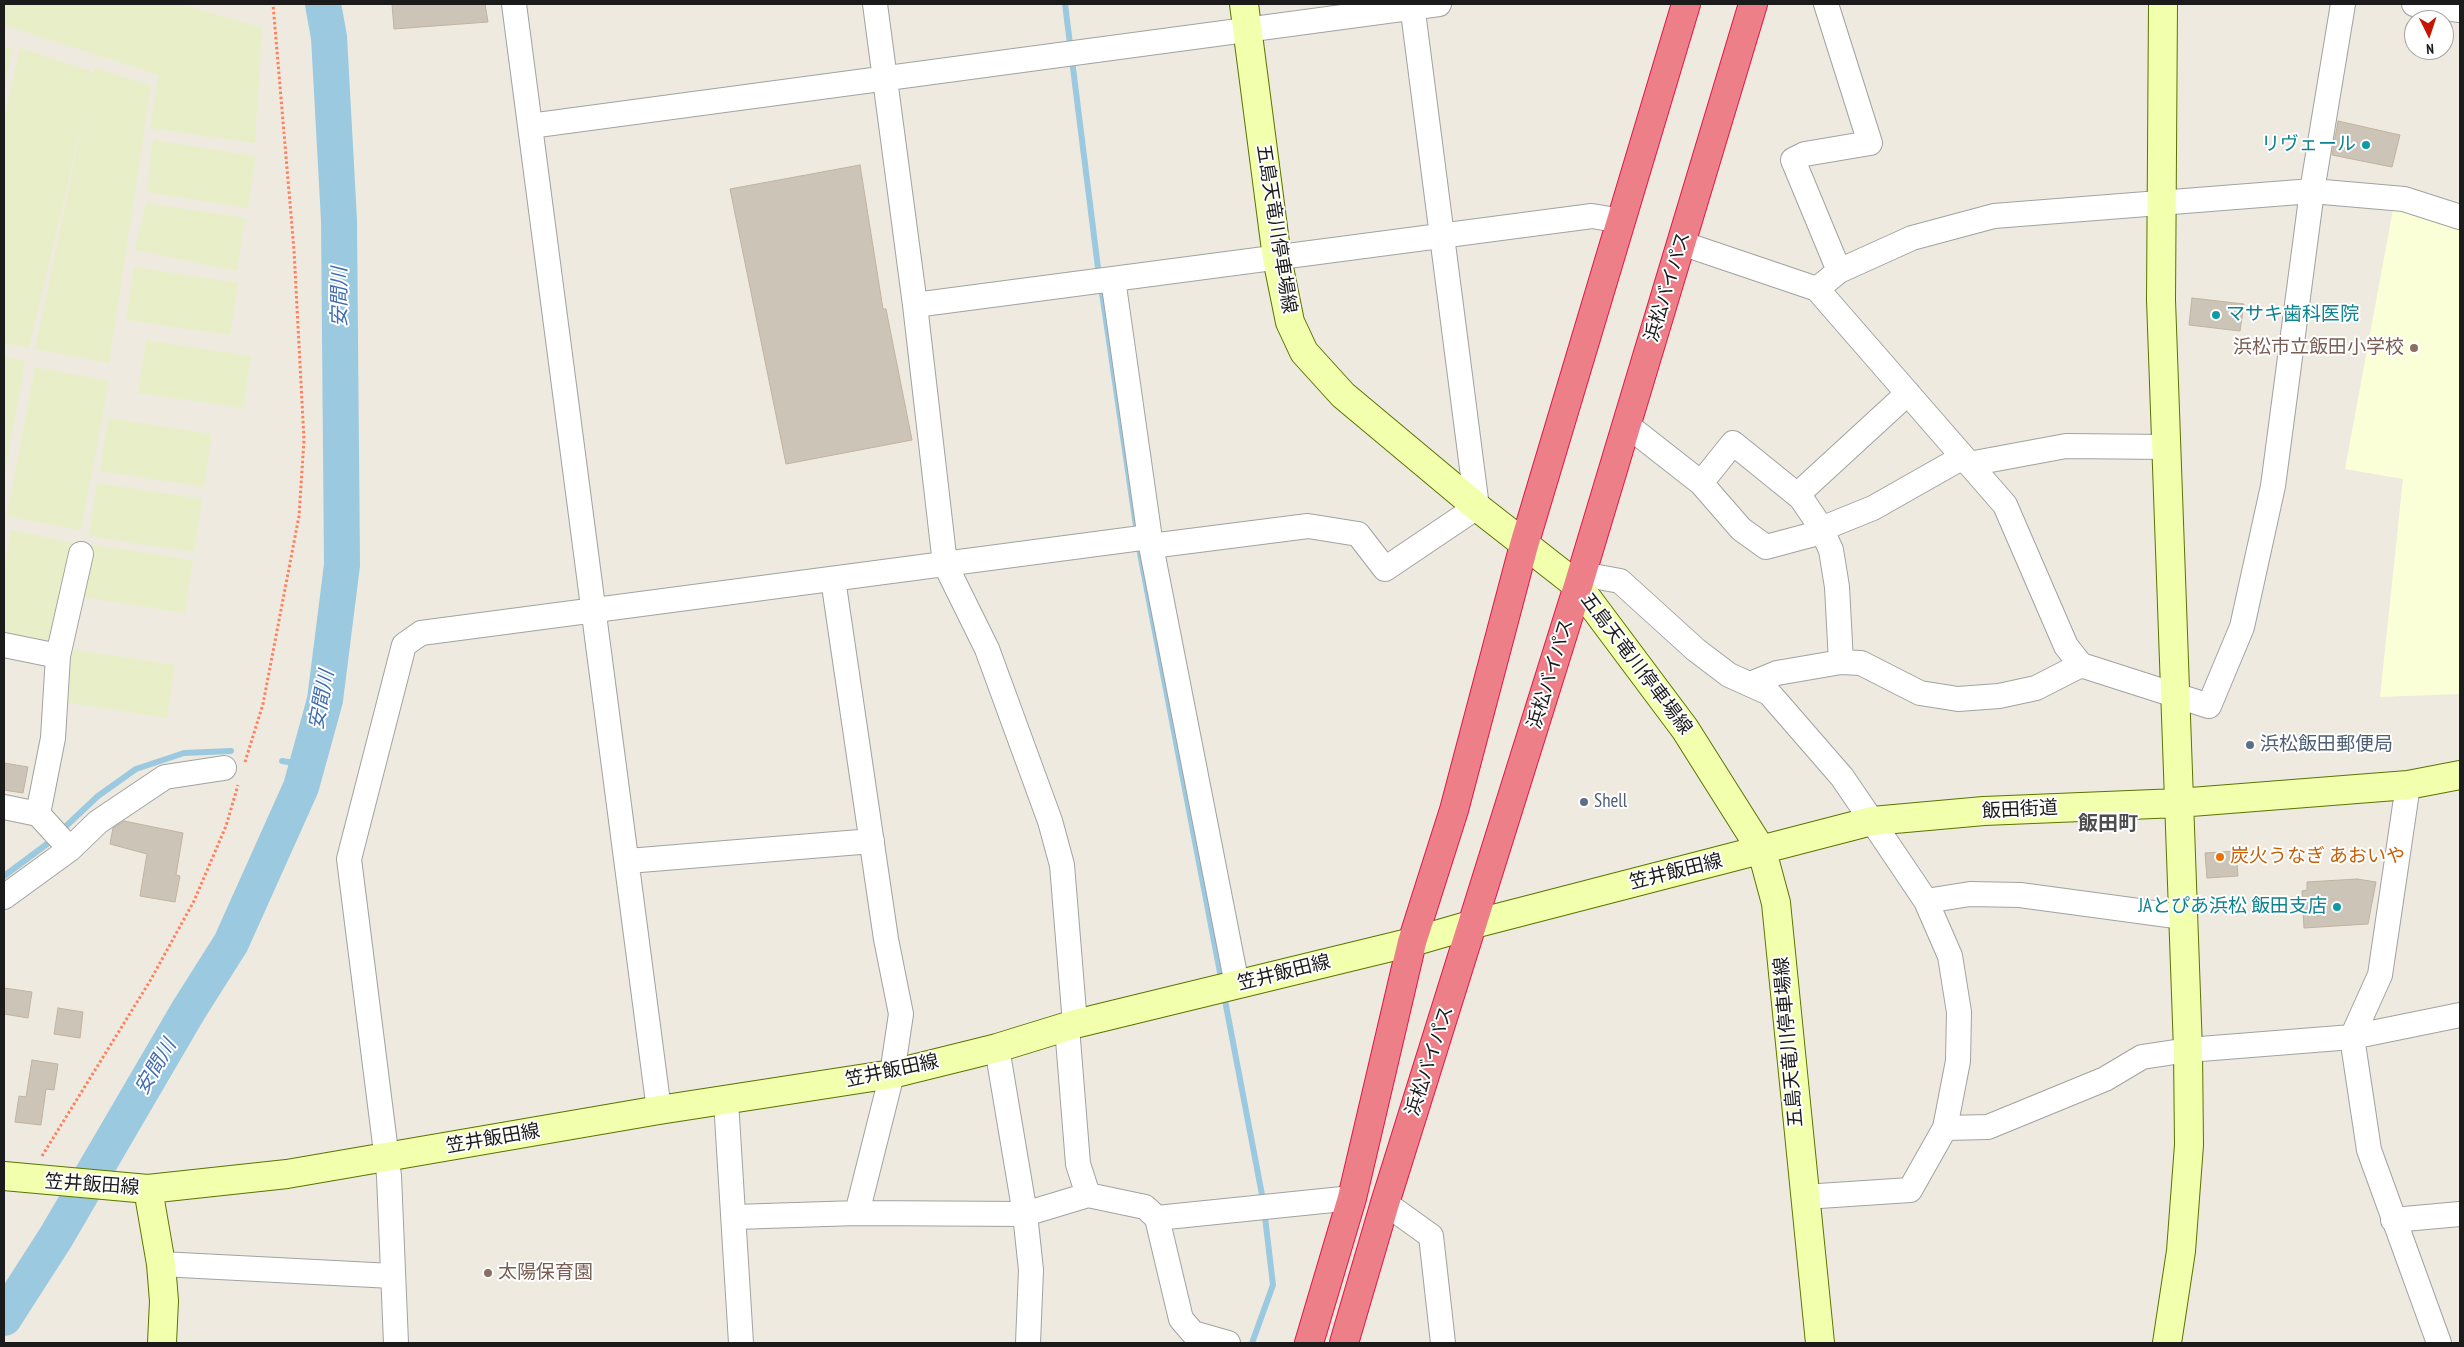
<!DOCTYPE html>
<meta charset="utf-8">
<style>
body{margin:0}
#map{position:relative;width:2464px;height:1347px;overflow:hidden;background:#eeeadf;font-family:"PT Sans Narrow",sans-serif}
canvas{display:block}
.frame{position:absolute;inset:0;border:5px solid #1b1b1b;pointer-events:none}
.north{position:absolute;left:2404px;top:10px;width:50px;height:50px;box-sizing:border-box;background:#fff;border:1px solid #a4a4a4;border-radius:50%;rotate:176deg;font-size:14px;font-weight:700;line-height:20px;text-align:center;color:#1b1b1b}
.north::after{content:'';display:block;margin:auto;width:18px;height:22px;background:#c61500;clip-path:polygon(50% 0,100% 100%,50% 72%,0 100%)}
</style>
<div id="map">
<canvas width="2464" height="1347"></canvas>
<div class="frame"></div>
<div class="north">N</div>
</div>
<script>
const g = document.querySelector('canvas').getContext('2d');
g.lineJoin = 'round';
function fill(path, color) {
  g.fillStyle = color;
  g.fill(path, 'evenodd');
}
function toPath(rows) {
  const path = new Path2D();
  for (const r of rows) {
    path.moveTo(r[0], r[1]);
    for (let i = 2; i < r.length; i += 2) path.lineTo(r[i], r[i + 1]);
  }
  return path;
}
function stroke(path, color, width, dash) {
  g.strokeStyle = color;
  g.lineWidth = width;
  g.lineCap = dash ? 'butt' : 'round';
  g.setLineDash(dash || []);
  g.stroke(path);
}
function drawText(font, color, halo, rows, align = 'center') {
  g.font = font + ' "PT Sans Narrow","Noto Sans JP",sans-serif';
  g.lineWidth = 4;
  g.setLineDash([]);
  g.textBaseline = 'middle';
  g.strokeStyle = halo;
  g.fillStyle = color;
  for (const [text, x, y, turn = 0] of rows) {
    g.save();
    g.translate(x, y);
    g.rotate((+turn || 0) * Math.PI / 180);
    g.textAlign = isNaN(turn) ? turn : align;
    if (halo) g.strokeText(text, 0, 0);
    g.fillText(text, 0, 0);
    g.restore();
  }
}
fill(toPath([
 [2394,204,2460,227,2460,694,2380,697,2403,479,2345,469]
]), '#fbffd7');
fill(toPath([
 [4,4,181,4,262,28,255,143,150,128,158,75,4,25],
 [4,47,13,48,4,91],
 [20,48,93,72,95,67,151,86,109,363,35,349,86,106,29,348,4,343,4,120],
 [153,140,256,156,248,208,147,192],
 [146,203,245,218,237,271,135,250],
 [134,267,238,283,230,335,126,320],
 [146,340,251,356,243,408,138,393],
 [4,357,25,361,4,478],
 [35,367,109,381,81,530,7,516],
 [108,418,212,434,204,487,100,471],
 [97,483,202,499,194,552,89,536],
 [11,530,79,544,65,644,4,632,4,575],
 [88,544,193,560,185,613,81,597],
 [71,649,175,665,167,718,63,702]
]), '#e8efc8');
stroke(toPath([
 [1065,4,1099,276],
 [1101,286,1137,533],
 [1138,543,1222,983],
 [282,761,307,765],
 [4,876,47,844,98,796,136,769,184,753,231,751],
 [1224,995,1263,1200,1273,1285,1252,1343]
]), '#9bc9e0', 6);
stroke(toPath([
 [4,1318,56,1237,188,1011,231,943,301,787,325,700,342,565,339,220,329,37,323,4]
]), '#9bc9e0', 36);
const building = toPath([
 [392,4,485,4,488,22,394,29,392,4],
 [2338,121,2400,135,2392,167,2332,155,2338,121],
 [860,165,883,309,886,309,912,440,786,464,730,189,860,165],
 [2192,298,2244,304,2240,331,2189,325,2192,298],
 [4,763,28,767,23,793,4,790,4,763],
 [124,821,183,833,176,875,180,876,175,902,140,896,147,854,110,844,113,828,124,821],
 [2236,851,2238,876,2207,878,2205,853,2236,851],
 [2357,879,2376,882,2368,924,2304,928,2302,891,2307,890,2307,882,2357,879],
 [4,988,32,992,28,1018,4,1014,4,988],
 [58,1008,83,1012,80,1038,54,1034,58,1008],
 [32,1060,58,1064,54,1090,46,1089,41,1125,15,1122,19,1096,26,1097,32,1060]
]);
fill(building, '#cdc4b8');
stroke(building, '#c0b2a0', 1);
const street = toPath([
 [514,4,659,1110],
 [875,4,915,305,945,564,987,649,1050,821,1062,865,1075,1024],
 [1826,4,1870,143,1805,154,1793,160,1839,271],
 [2414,4,2460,10],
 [530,126,1439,4],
 [1681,243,1817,289,2005,505,2066,646,2081,665,2209,706,2242,627,2273,486,2312,191,2343,4],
 [1113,279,1151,546,1237,985],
 [1817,289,1839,271,1912,238,1994,216,2312,191,2404,199,2460,217],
 [915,305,1592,216,1622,221],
 [1627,425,1701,483,1741,529,1766,547,1822,532],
 [1969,464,2066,446,2166,447],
 [1701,483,1733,443,1801,498,1820,526,1831,550,1837,587,1841,662],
 [1797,495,1908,393],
 [1821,529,1873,508,1963,457],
 [1151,546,1308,526,1358,534,1385,569,1477,507,1412,4],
 [1582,574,1620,581,1696,650,1729,675,1769,693,1842,777,1872,821,1926,901,1950,956,1959,1012,1958,1061,1945,1128,1910,1190,1804,1197],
 [833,579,886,939,901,1014,892,1074,857,1213],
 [4,645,58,656],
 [1750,684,1777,673,1841,662,1861,663,1920,693,1958,699,1999,696,2036,688,2081,665],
 [2408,785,2380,975,2352,1037,2369,1150,2439,1343],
 [4,807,38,814,70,849,4,897],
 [38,814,53,738,58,656,81,554],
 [70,849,98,822,165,777,224,768],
 [628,861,872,841],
 [1926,901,1970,894,2020,895,2183,917],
 [1067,1027,1078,1164,1088,1195],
 [997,1048,1025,1214,1031,1270,1028,1343],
 [726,1101,741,1343],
 [1945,1128,1988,1127,2105,1079,2142,1057,2188,1050,2352,1037,2460,1015],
 [1385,1203,1431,1236,1443,1343],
 [735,1217,857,1213,1025,1214,1088,1195,1145,1207,1157,1218,1352,1198],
 [1157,1218,1181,1319,1193,1333,1228,1343],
 [2393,1220,2460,1214],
 [161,1264,392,1276],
 [396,1343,389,1176,349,859,404,645,421,633,1149,537]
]);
const secondary = toPath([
 [1244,4,1277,258,1290,322,1304,352,1343,395,1477,507,1578,586,1685,729,1762,851,1776,903,1820,1343],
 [2163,4,2161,300,2188,1050,2189,1145,2181,1251,2167,1343],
 [4,1176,148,1189,287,1174,659,1110,892,1074,997,1048,1075,1024,1412,942,1474,924,1872,821,1984,811,2178,803,2408,785,2460,775],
 [148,1189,161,1264,164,1301,162,1343]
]);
const highway = toPath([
 [1309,1343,1352,1198,1412,942,1454,810,1524,545,1686,4],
 [1344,1343,1385,1203,1578,586,1753,4]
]);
stroke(street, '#a2a2a2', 26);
stroke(secondary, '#5b7400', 30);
stroke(highway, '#e31546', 30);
stroke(toPath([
 [245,762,263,704,299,516,304,440,294,250,273,4],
 [42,1156,150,981,194,901,226,826,238,785]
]), '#ff805f', 3, [2.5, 2.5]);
stroke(street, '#fff', 24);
stroke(secondary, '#f2ffac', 28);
stroke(highway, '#ed7f88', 28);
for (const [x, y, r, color] of [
 [2366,145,5,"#0f9aa8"],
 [2216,315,5,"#0f9aa8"],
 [2414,348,5,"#8d6e63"],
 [2250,745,5,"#5c6f8a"],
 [1584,802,5,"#5c6f8a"],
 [2220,857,5,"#e8710a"],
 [2337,907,5,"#0f9aa8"],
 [488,1273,5,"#8d6e63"]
]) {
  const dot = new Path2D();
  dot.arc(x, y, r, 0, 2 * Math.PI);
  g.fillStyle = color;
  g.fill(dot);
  stroke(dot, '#fff', 2);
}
drawText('19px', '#0d838f', '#fff', [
 ["リヴェール",2356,145],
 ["マサキ歯科医院",2226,315,"left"],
 ["JAとぴあ浜松 飯田支店",2327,907]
], 'right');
drawText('19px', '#1b1b1b', '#fff', [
 ["五島天竜川停車場線",1276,229,81],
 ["浜松バイパス",1668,287,-73],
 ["五島天竜川停車場線",1636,664,53],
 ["浜松バイパス",1551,674,-73],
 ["飯田街道",2020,810,-3],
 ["笠井飯田線",1676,872,-14],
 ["笠井飯田線",1284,973,-14],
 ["五島天竜川停車場線",1789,1042,-95],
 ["浜松バイパス",1430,1061,-72],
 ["笠井飯田線",892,1071,-12],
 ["笠井飯田線",493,1139,-10],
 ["笠井飯田線",92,1185,4]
]);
drawText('19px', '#785e54', '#fff', [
 ["浜松市立飯田小学校",2404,348],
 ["太陽保育園",498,1273,"left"]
], 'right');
drawText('19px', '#4e5e75', '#fff', [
 ["浜松飯田郵便局",2260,745],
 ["Shell",1594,802]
], 'left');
drawText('19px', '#c56008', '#fff', [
 ["炭火うなぎ あおいや",2230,857]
], 'left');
drawText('italic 20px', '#416db1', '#fff', [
 ["安間川",340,297,-90],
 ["安間川",322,700,-79],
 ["安間川",156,1067,-59]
]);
drawText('bold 20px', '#4e4e4e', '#fff', [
 ["飯田町",2108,824]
]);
</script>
